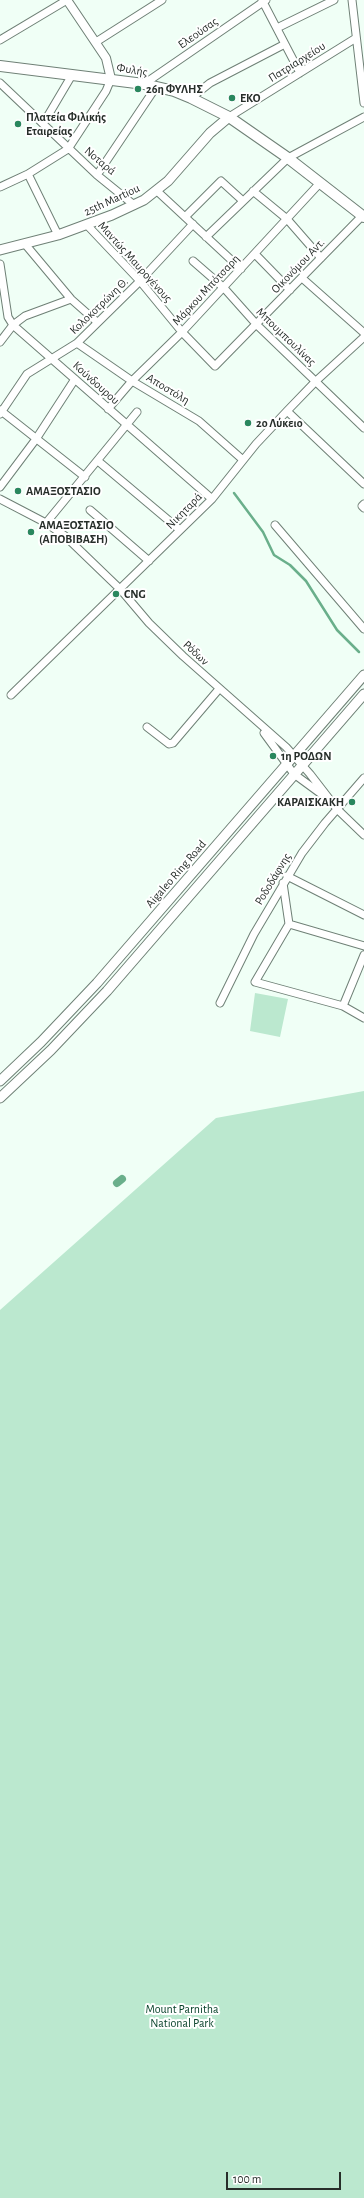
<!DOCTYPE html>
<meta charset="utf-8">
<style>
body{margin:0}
#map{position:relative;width:364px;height:2198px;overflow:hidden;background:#f0fff6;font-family:"Alegreya Sans",sans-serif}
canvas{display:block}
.scale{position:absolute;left:226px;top:2172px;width:115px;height:18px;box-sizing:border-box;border:2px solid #272e2a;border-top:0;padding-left:5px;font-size:12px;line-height:14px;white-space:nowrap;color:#272e2a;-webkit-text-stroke:3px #fff;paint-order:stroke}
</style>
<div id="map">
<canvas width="364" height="2198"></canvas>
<div class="scale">100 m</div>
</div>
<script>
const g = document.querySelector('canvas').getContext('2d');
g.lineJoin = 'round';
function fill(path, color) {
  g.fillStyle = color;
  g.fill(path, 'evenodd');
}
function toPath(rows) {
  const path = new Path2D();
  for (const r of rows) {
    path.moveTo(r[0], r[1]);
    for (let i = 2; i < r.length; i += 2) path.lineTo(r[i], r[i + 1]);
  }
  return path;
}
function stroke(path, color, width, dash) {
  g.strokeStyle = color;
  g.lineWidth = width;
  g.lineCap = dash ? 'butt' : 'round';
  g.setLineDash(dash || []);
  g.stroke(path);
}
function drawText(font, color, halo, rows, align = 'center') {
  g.font = font + ' "Alegreya Sans",sans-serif';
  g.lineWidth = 4;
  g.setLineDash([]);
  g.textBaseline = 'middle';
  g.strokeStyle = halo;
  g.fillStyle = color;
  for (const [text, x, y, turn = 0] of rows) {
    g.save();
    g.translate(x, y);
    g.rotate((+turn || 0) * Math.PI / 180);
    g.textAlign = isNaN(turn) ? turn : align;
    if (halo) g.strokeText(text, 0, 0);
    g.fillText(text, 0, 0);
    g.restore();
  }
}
fill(toPath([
 [255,993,288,999,280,1037,250,1031],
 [364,1091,364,2198,0,2198,0,1310,216,1118]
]), '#bbe8cf');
stroke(toPath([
 [234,493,263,532,274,555,290,565,306,581,337,630,359,652]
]), '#6aaf8b', 2.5);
stroke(toPath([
 [117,1183,122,1179]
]), '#6aaf8b', 8);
const minor = toPath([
 [262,0,300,73],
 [352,0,364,103],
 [277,28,334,0],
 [0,40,67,0],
 [96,42,162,0],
 [0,83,97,175,134,205],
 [144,84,266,0],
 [191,98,210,83,285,44],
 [229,117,356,38],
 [43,124,72,75],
 [28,174,58,235],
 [97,175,156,87],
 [0,187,28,174,68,149,106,91,111,79],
 [157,191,241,269],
 [253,191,287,219,321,258],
 [185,217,221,181,243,201],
 [87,225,140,281,182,332,215,366,362,216],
 [206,237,288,158,364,117],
 [25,244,71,299,97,322],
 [255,254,290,290],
 [193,261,224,288,257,325,364,428],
 [0,264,8,317,13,325,212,499],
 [302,278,364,333],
 [0,342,13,325,25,316,71,299],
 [77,343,132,381,199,421,243,460],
 [108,409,132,381,182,332,319,184],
 [0,410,85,477],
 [287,411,364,484],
 [0,414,27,374,77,343,140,281,193,224],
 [98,461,180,530],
 [0,487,36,439,75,379],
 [0,499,46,523,65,536,121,590,149,623,183,656,286,747,310,774,337,809,364,835],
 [364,504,362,506,364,508],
 [90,510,149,561],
 [46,523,137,412],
 [275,525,364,629],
 [11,695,212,499,256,444,287,411,316,381,364,337],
 [147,727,169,744,173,743,219,689],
 [264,733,294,774,324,796],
 [287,876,364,915],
 [283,883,289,924],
 [289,924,255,982,343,1006,364,1018],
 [289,924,364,946],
 [220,1003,254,934,302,853,325,823,364,778],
 [343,1006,364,955]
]);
const tertiary = toPath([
 [67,0,106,58,111,79]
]);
const secondary = toPath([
 [0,250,58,235,112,215,144,200,168,181,210,133,229,117],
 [0,1081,41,1042,97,983,364,675],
 [0,1098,51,1050,107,991,364,694]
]);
const primary = toPath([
 [0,66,144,84,174,91,191,98,229,117,288,158,364,217]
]);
stroke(minor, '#6f8076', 9);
stroke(tertiary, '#6f8076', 10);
stroke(secondary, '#6f8076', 11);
stroke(primary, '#6f8076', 12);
stroke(minor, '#fff', 7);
stroke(tertiary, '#fff', 8);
stroke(secondary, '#fff', 9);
stroke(primary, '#fff', 10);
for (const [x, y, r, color] of [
 [138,89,4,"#2a875e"],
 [232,98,4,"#2a875e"],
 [18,124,4,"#2a875e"],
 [248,423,4,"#2a875e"],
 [18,491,4,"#2a875e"],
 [31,532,4,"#2a875e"],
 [116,594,4,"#2a875e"],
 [273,756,4,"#2a875e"],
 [352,802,4,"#2a875e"]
]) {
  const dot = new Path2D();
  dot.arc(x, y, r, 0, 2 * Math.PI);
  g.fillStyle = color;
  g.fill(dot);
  stroke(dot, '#fff', 1.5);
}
drawText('12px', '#272e2a', '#fff', [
 ["Ελεούσας",198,33,-35],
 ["Πατριαρχείου",297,62,-32],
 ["Φυλής",132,70,9],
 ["Νοταρά",100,161,40],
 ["25th Martiou",112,200,-25],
 ["Μαντώς Μαυρογένους",135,262,48],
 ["Οικονόμου Αντ.",298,266,-46],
 ["Μάρκου Μπότσαρη",206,290,-47],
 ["Κολοκοτρώνη Θ.",99,306,-44],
 ["Μπουμπουλίνας",286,337,44],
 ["Κούνδουρου",96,383,42],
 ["Αποστόλη",168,389,31],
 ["Νικηταρά",184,511,-45],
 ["Ρόδων",196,653,43],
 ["Aigaleo Ring Road",176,874,-49],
 ["Ροδοδάφνης",273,879,-59]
]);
drawText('bold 12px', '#272e2a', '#fff', [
 ["26η ΦΥΛΗΣ",146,89],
 ["EKO",240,98],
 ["Πλατεία Φιλικής",26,117],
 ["Εταιρείας",26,131],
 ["2ο Λύκειο",256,423],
 ["ΑΜΑΞΟΣΤΑΣΙΟ",26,491],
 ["ΑΜΑΞΟΣΤΑΣΙΟ",39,525],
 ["(ΑΠΟΒΙΒΑΣΗ)",39,539],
 ["CNG",124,594],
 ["1η ΡΟΔΩΝ",281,756],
 ["ΚΑΡΑΙΣΚΑΚΗ",344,802,"right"]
], 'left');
drawText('12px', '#09432b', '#fff', [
 ["Mount Parnitha",182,2009],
 ["National Park",182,2023]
]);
</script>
